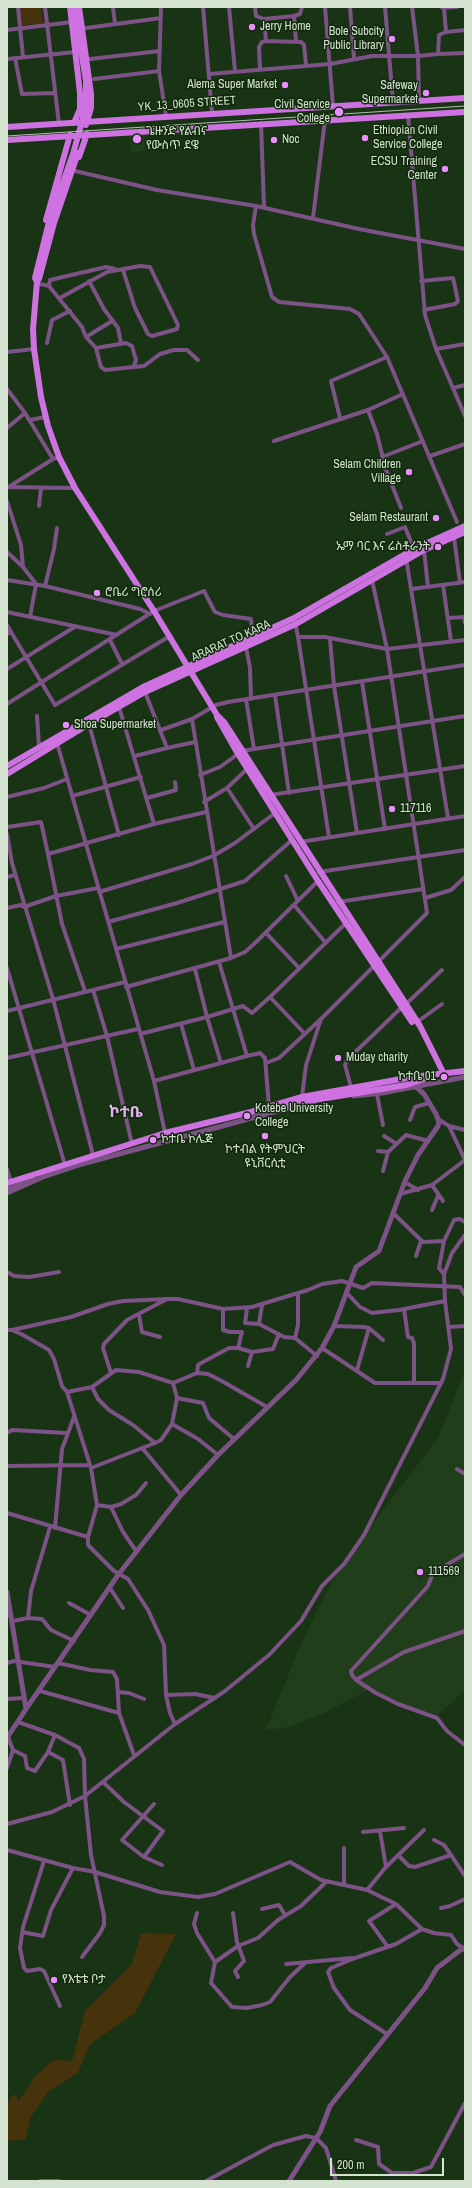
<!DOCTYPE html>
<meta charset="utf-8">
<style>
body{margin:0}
#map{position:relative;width:472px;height:2188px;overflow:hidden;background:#193315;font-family:"Archivo Narrow",sans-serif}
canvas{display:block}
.frame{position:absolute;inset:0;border:8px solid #d3e3d0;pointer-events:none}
.scale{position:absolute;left:330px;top:2158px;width:114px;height:18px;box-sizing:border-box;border:2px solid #d3e3d0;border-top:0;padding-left:5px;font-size:12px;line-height:14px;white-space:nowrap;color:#d3e3d0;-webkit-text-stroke:3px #10290b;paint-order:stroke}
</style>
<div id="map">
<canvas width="472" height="2188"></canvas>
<div class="frame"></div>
<div class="scale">200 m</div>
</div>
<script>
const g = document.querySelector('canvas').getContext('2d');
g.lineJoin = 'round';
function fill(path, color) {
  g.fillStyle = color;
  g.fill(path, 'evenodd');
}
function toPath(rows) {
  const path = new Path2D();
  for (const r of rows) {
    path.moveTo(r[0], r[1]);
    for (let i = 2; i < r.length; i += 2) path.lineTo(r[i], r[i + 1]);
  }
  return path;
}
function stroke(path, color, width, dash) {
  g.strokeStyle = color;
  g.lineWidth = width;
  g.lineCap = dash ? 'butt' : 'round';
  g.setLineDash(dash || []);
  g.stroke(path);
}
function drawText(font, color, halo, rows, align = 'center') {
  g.font = font + ' "Archivo Narrow","Noto Sans Ethiopic",sans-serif';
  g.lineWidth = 3;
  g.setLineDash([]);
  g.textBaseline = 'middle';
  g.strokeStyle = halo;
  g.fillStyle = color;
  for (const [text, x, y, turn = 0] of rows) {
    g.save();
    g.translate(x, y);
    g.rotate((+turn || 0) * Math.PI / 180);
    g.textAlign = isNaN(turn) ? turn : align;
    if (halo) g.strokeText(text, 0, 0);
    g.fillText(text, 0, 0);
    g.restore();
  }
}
fill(toPath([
 [129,134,144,134,145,151,131,152],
 [465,1370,465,1690,438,1715,400,1704,372,1688,324,1713,289,1727,266,1730,300,1646,331,1583,384,1508,437,1440]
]), '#203e1a');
fill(toPath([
 [20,7,41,7,43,23,22,25],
 [141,1933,176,1934,135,2013,90,2044,78,2073,49,2091,30,2118,26,2139,7,2141,7,2108,10,2098,16,2094,18,2102,37,2074,55,2060,72,2061,85,2011,132,1964]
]), '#47330b');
stroke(toPath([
 [18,7,23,57],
 [45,7,59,124],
 [113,7,115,24],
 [161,7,159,71,166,116],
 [203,7,212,113],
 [229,7,235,71],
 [255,7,256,16,264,19,266,41],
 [325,7,333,106],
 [350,7,354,58],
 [385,7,393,102],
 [412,7,418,56,438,54],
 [441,7,444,8,446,32,439,35,438,54,465,53],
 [444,8,457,7],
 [264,19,294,16],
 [86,28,161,18],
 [7,30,72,22],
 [446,32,465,30],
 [296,41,294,16,300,14,302,7],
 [15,58,22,94,55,93],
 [7,59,75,52],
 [90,59,160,51],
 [260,69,259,47,262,42,266,41,301,42,304,45,306,65],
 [209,74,330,64,372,56,418,56,419,100],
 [94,79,159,71],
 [408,115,425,315,436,349,465,416],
 [261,123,264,207],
 [75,171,157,190,256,206,359,229,465,249],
 [256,206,253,225,254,234,272,297,279,302,350,309,359,314,387,357,457,522],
 [313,218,325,120],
 [89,281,104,309,118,328,121,343],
 [421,281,453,278,458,301,455,304,424,310],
 [36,283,49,286,50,280,106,267,115,269],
 [49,286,82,327,86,337,96,348,101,367,105,370,144,366,160,354,174,350,187,350,198,360],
 [60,298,107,272,140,266,150,267,178,325,177,329,152,336,148,334,135,308,123,270],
 [86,337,112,321],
 [47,343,52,320,70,311],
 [96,348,126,343,132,346,136,360,134,366],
 [436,349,465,344],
 [7,352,34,349],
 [453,388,465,385],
 [7,389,25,413,53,459,59,457],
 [368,410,377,434,386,470,401,508],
 [340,418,331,381,387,357],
 [30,420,45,417],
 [7,428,25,413],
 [274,441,368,410,403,394],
 [430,456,465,444],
 [382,457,423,441],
 [9,487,75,488],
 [7,488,53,459],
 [7,501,21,545,23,567],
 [39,506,41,488],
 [387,534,405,527,414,549],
 [454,537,460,583],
 [424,550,428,587],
 [7,552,23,567,36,584,30,617],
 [406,558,411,589],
 [7,580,45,586,140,609,150,614],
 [372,580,387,649,427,913,378,962],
 [443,585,451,641],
 [45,586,54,549,57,528],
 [7,612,117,635],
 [464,617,465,623],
 [448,618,465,617],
 [295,622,298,637,325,637,387,649,465,640],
 [7,625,11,632],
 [7,634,11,632,55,705,170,636],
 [298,637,329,837],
 [330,639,334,686,357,833],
 [110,640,122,664],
 [246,647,250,668,251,699],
 [7,669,76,626],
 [362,682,385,829],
 [275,695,289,793],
 [246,699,254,749,465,716],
 [7,704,154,611,204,591,215,612,223,615,251,619,252,631],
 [119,707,154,824],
 [37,716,39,746],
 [89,724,119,835],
 [161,730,192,719,216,705,228,702,465,665],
 [57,743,154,1081,165,1133],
 [167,748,195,742],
 [242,751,254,749],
 [135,756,167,748,145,692],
 [247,769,227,788,254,829],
 [200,775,220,767,238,754],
 [270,795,465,766],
 [72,796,141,777],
 [7,797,44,788,67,779],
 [147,798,176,790,175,782],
 [204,802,227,788],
 [448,818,411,589,465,582],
 [7,827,41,822,48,854],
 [7,834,12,863,53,999,93,1155],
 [300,842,465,816],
 [319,872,465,850],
 [286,876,298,901],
 [7,877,15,875],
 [99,892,192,864,213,856,235,843,275,813],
 [425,898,451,890,465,877],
 [338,902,423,889],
 [294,905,325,942],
 [7,908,21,905,24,907,56,896,98,888],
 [108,922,177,903,245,881,292,840],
 [266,933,299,968],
 [116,949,224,922],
 [231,958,245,952,254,944,318,881],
 [219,962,247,1056,260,1053,265,1058,269,1107],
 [7,968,65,1165],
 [126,987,231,958,192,719],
 [93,990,125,982],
 [85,991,62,924,48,854,154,824,206,812],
 [406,1004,442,970],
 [7,1011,93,990,107,1036,132,1144],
 [417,1022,442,1004],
 [181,1024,194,1070],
 [304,1033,270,997,346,923],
 [140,1034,207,1017,195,969],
 [247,1056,221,1063,207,1017,243,1006,252,1013,270,997],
 [7,1058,138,1029],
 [266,1063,279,1058,321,1019],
 [154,1081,221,1063],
 [351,1087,345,1065,347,1060,402,1007],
 [377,1094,383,1125],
 [302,1097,306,1065,321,1019,374,966],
 [438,1119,449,1126,465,1130],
 [410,1120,415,1107,429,1103],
 [449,1126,465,1160],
 [384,1136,397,1144],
 [378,1151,388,1152],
 [7,1169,11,1182],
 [383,1171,388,1152,406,1135,428,1141],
 [408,1184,418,1190],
 [432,1185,443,1201],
 [400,1194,432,1185,465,1160],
 [432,1210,438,1196],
 [393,1213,423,1242,444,1241,454,1220,460,1219,465,1222],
 [416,1256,421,1241],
 [7,1272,14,1276,29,1277,59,1272],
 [444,1274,439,1268,444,1241],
 [445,1301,444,1274,452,1253,465,1235],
 [247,1308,245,1323,259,1324,284,1337,295,1338,317,1356],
 [223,1309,223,1330,230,1332,242,1332,238,1348],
 [404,1309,408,1337,412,1338,414,1343,414,1383],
 [139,1315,142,1332,160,1337],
 [259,1324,262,1305],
 [334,1326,364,1327,369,1328,383,1340],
 [449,1327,465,1326],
 [7,1330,12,1330,23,1335,49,1350,54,1359,62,1386,67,1392,92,1387,98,1399,109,1410,133,1425,155,1443,161,1440,172,1424],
 [12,1330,71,1317,108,1304,123,1301,167,1299],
 [295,1338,298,1325,298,1294],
 [322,1348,375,1383,441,1383,443,1379,451,1349,445,1301,399,1310,372,1313,360,1307,346,1292],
 [248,1366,252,1352],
 [357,1370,369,1328],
 [111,1373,103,1348,104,1344,127,1320,167,1299,178,1299,223,1309,252,1307,308,1290,322,1284,342,1281,363,1288,372,1283,460,1287,465,1295],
 [197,1373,208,1374,220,1380,267,1407],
 [173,1383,177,1398,203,1403,209,1418,234,1439],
 [92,1387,116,1370,139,1372,173,1383,197,1373,198,1365,203,1362,229,1348,238,1348,252,1352,273,1349,279,1334],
 [67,1392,91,1468,97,1505,88,1537,88,1545,114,1571,128,1579,148,1610,164,1645,166,1695,170,1713,175,1724,85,1796,91,1855,104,1916,104,1925,100,1933,82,1957],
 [177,1398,172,1424,198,1439,218,1455],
 [7,1433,12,1430,67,1433],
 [143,1449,181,1495],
 [7,1466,89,1465],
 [91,1468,155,1443],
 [457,1469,465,1474],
 [97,1505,111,1507,121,1504,136,1495,146,1483],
 [111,1507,123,1532,136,1551],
 [7,1513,88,1537],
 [55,1528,62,1449,74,1417],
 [465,1554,433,1573,428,1586,351,1671,352,1675,356,1680,376,1693,398,1704,437,1718,447,1731,465,1745],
 [110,1588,123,1608],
 [69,1603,91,1615],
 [7,1611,13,1621,28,1618,31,1591,50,1527],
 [28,1618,42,1619,51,1630,74,1641],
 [7,1663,14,1661,55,1667],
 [356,1680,404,1652,465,1631],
 [40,1691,119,1713,117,1679,113,1672,90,1670,58,1663],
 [118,1692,129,1693,144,1699],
 [166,1695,195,1694,215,1698],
 [7,1699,24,1698],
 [119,1713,134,1755],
 [175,1724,225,1691,269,1655,301,1621,322,1586,344,1564,364,1535,441,1383],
 [55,1735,48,1752,63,1760,70,1805],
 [8,1737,13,1750,25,1756,27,1768,35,1771,48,1752],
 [7,1768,13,1750],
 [103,1782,124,1802,163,1831,144,1857],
 [154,1804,122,1840,144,1857,162,1865],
 [7,1824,52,1812,85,1796,84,1759,79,1748,55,1735,18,1722],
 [380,1831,386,1867],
 [363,1832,404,1828],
 [434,1840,444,1845,451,1855],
 [344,1848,344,1885],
 [7,1850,73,1868,95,1872,160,1892,198,1897,215,1894,290,1862,321,1880,367,1890,396,1904,422,1929,434,1933,451,1935,457,1944,463,1948],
 [398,1855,409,1866,415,1867,451,1855,465,1876],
 [44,1861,23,1927,20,1948,24,1968,27,1971,40,1969,44,1971,60,2006],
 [367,1890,386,1867,424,1830],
 [441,1908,450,1906,465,1899],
 [262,1909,279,1905,285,1915],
 [197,1913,194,1924,197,1933,215,1962],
 [233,1913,237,1942,244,1961,235,1971,238,1977],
 [22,1932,43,1936,51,1910,73,1868],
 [388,1947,369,1921,396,1904],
 [305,1963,290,1977,270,2002,262,2005,247,2008,232,2007,211,1983,215,1962,238,1946,258,1938,278,1920,301,1906,326,1882],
 [286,1964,352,1958],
 [387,2034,350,2010,334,1988,328,1972,331,1968,355,1958,396,1944,422,1929],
 [356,2140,378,2147,379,2164,392,2173,413,2173,431,2167,465,2103],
 [40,2181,59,2181],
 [206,2181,273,2145,306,2136,316,2138,326,2148,336,2181]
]), '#7d5286', 4);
stroke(toPath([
 [354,1096,382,1093,465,1077],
 [297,1106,314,1103],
 [7,1189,34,1179],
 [7,1193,43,1177,82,1164,289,1108],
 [7,1592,26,1709,7,1738],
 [26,1709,118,1575,181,1495,218,1455,296,1380,322,1348,334,1326,356,1267,379,1251,405,1181,418,1155,438,1126,439,1122,436,1114,424,1094,416,1087],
 [289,2181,320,2132,330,2106,425,1988,437,1968,463,1948,465,1950]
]), '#7d5286', 5);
stroke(toPath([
 [70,7,80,93,80,109,74,123],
 [74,7,86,81,86,107,73,154,49,222,35,278,37,282,33,329,34,349,41,397,48,426,59,457,75,488,154,611,217,715,224,722,420,1026,444,1074],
 [79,7,91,94,91,108,86,125],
 [7,127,465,98],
 [7,140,465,112],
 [79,157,87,134],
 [46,220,70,135],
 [39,279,54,223,78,153],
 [217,717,238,754,318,881,412,1022],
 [7,766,143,687,294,618,414,549,465,526],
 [7,774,89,724,145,692,296,624,424,550,465,532],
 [285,1108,302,1102,406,1085,433,1076],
 [7,1183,165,1133,251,1112,302,1097,412,1077,465,1071]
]), '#ce72e1', 6);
stroke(toPath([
 [7,136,465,106]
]), '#afc1ac', 1);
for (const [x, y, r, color] of [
 [252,27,4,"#ea8dfd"],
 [392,39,4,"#ea8dfd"],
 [285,85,4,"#ea8dfd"],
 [426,93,4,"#ea8dfd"],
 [339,112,5,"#ea8dfd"],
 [365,138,4,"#ea8dfd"],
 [137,139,5,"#ea8dfd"],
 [274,140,4,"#ea8dfd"],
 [445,169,4,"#ea8dfd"],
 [409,472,4,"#ea8dfd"],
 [436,518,4,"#ea8dfd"],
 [438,547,4,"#ea8dfd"],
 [97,593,4,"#ea8dfd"],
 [66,725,4,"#ea8dfd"],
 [392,809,4,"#ea8dfd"],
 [338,1058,4,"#ea8dfd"],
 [444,1077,4,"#ea8dfd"],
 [247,1116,4,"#ea8dfd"],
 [265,1136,4,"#ea8dfd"],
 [153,1140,4,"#ea8dfd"],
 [420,1572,4,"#ea8dfd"],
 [54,1980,4,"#ea8dfd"]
]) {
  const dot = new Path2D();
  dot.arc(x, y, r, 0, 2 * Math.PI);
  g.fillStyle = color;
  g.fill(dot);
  stroke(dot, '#10290b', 1.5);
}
drawText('12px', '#d3e3d0', '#10290b', [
 ["Jerry Home",260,27],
 ["Bole Subcity",384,32,"right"],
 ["Public Library",384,46,"right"],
 ["Alema Super Market",277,85,"right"],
 ["Safeway",418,86,"right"],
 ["Supermarket",418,100,"right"],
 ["Civil Service",330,105,"right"],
 ["College",330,119,"right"],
 ["Ethiopian Civil",373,131],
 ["Service College",373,145],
 ["ጌዙንድ የልብና",146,132],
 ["የውስጥ ደዌ",146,146],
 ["Noc",282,140],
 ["ECSU Training",437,162,"right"],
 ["Center",437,176,"right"],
 ["Selam Children",401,465,"right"],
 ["Village",401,479,"right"],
 ["Selam Restaurant",428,518,"right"],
 ["ኤማ ባር እና ሬስቶራንት",430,547,"right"],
 ["ሮቤሪ ግሮሰሪ",105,593],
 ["Shoa Supermarket",74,725],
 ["117116",400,809],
 ["Muday charity",346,1058],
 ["ኮተቤ 01",436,1077,"right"],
 ["Kotebe University",255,1109],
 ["College",255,1123],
 ["ኮተቤ ኮሌጅ",161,1140],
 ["ኮተብል የትምህርት",265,1150,"center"],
 ["ዩኒቨርሲቲ",265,1164,"center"],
 ["111569",428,1572],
 ["የእቴቴ ቦታ",62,1980]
], 'left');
drawText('12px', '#d3e3d0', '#10290b', [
 ["YK_13_0605 STREET",187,104,-4],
 ["ARARAT TO KARA",231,641,-24]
]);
drawText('bold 16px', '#e4b1ef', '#10290b', [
 ["ኮተቤ",126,1113]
]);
</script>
